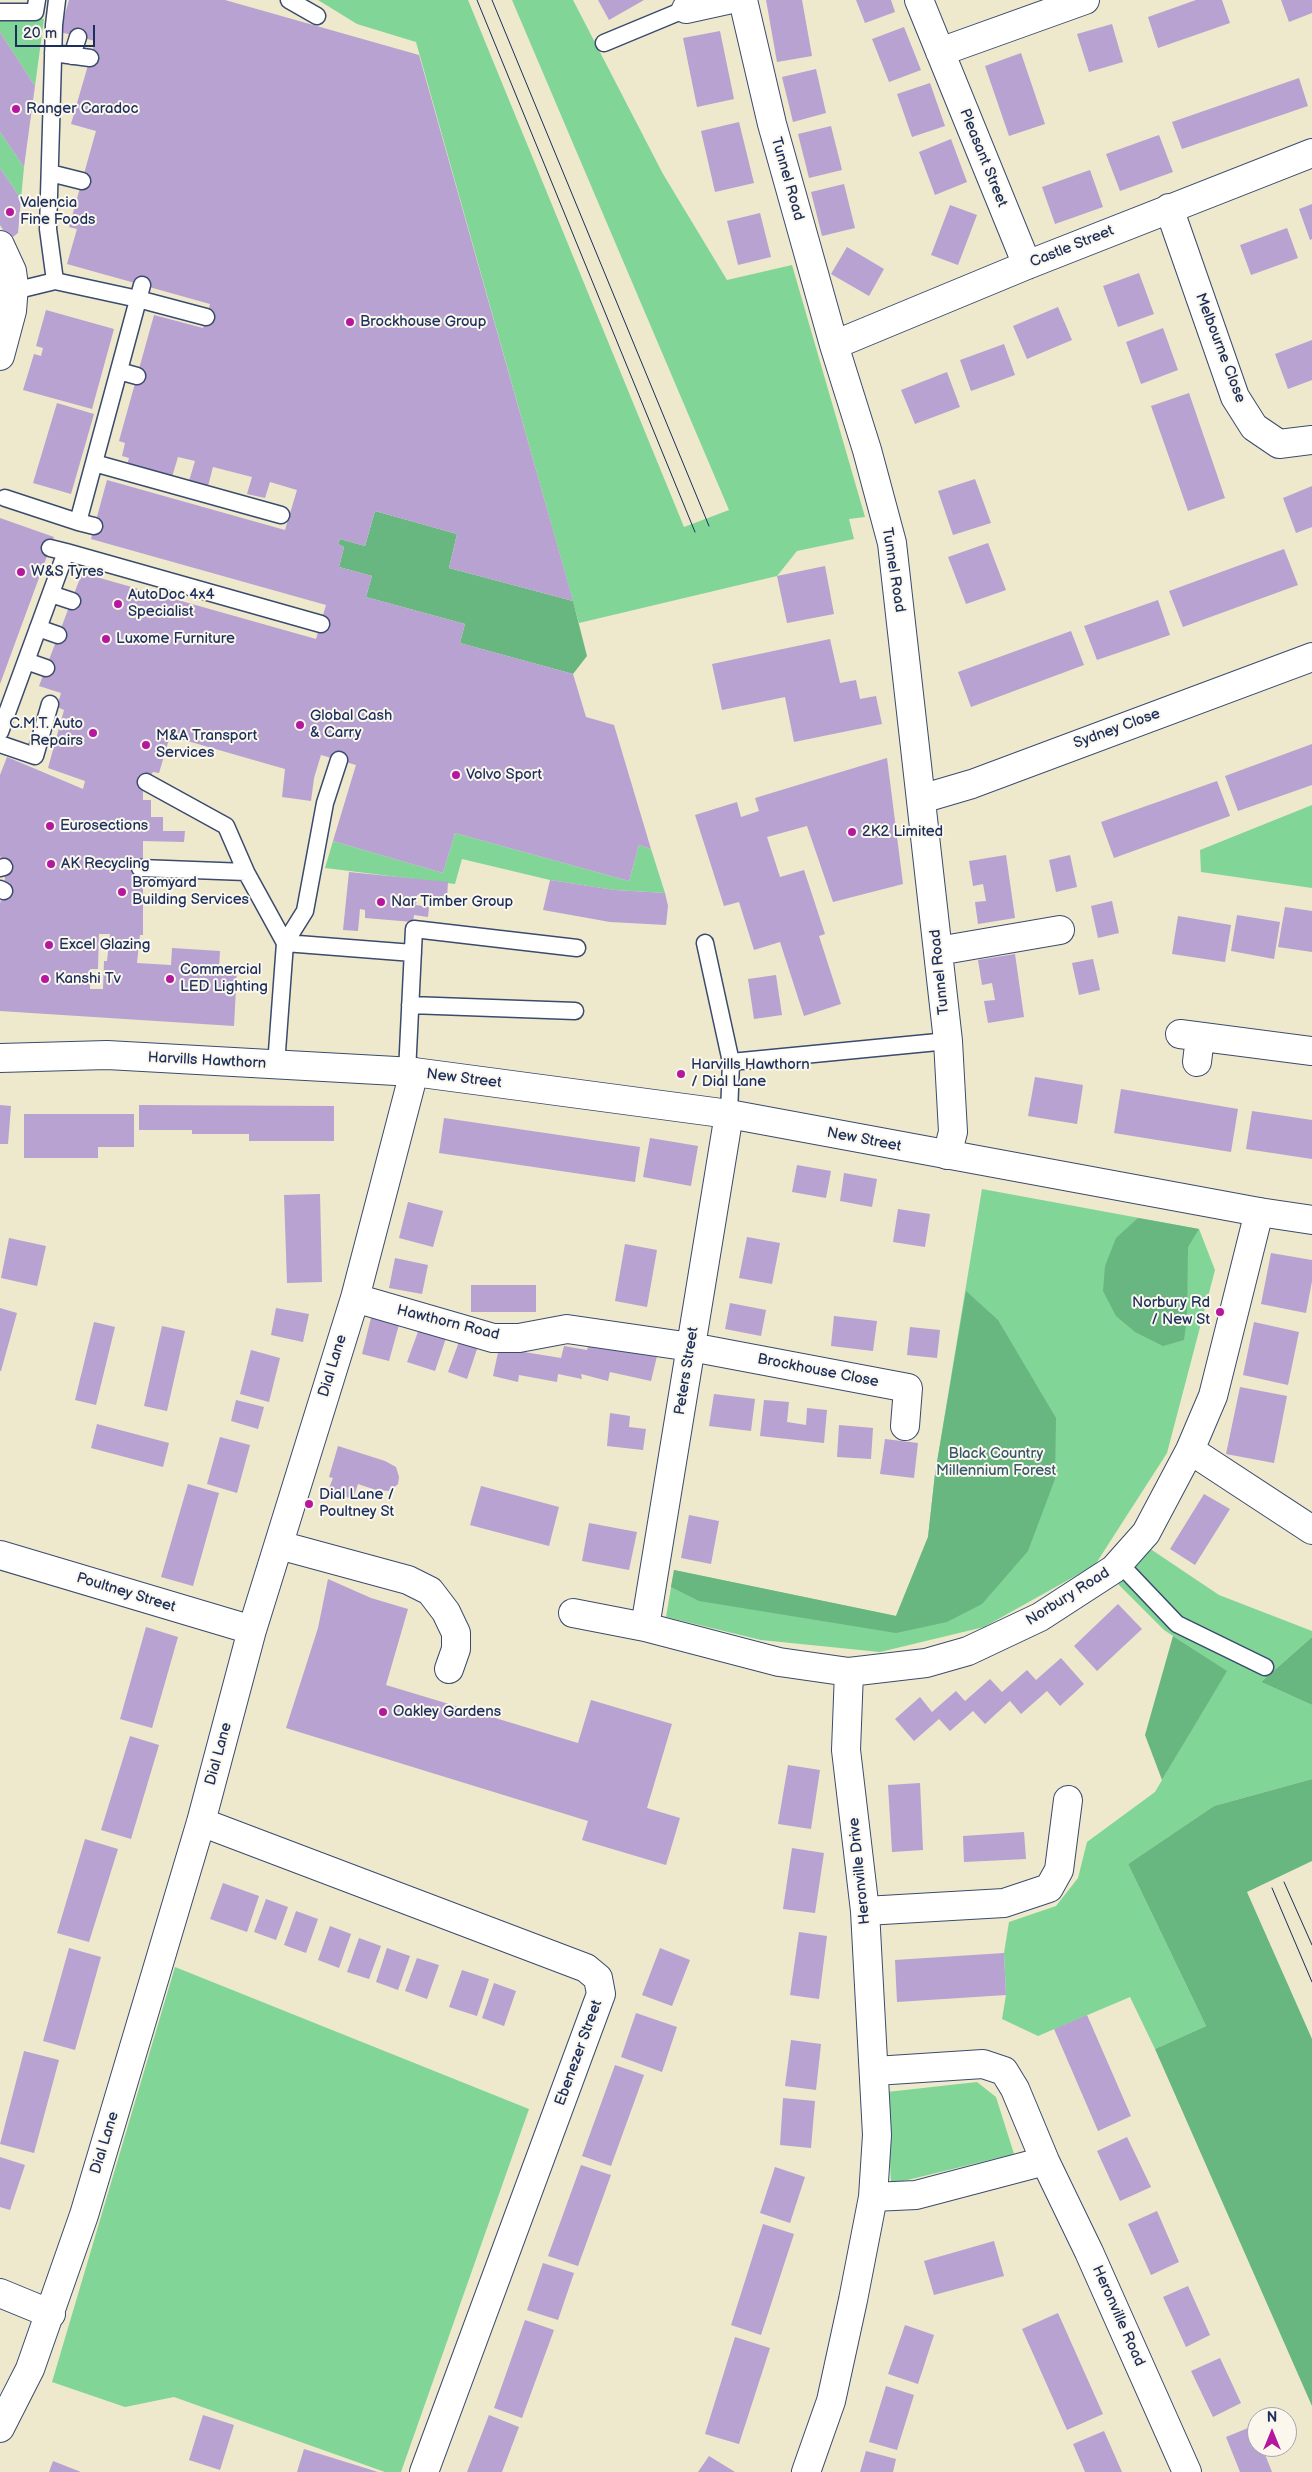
<!DOCTYPE html>
<style>
body{margin:0}
#map{position:relative;width:1312px;height:2472px;overflow:hidden;background:#eee8cc;font-family:"Balsamiq Sans",sans-serif}
canvas{display:block}
.north{position:absolute;left:1247px;top:2407px;width:50px;height:50px;box-sizing:border-box;background:#fbf7ec;border:1px solid #a1a7b3;border-radius:50%;rotate:0deg;font-size:14px;font-weight:700;line-height:20px;text-align:center;color:#1b2f5e}
.north::after{content:'';display:block;margin:auto;width:18px;height:22px;background:#b5179e;clip-path:polygon(50% 0,100% 100%,50% 72%,0 100%)}
.scale{position:absolute;left:15px;top:25px;width:80px;height:22px;box-sizing:border-box;border:2px solid #1b2f5e;border-top:0;padding-left:6px;font-size:15px;line-height:18px;white-space:nowrap;color:#1b2f5e;-webkit-text-stroke:4px #fbf7ec;paint-order:stroke}
</style>
<div id="map">
<canvas width="1312" height="2472"></canvas>
<div class="north">N</div>
<div class="scale">20 m</div>
</div>
<script>
const g = document.querySelector('canvas').getContext('2d');
g.lineJoin = 'round';
function fill(path, color) {
  g.fillStyle = color;
  g.fill(path, 'evenodd');
}
function toPath(rows) {
  const path = new Path2D();
  for (const r of rows) {
    path.moveTo(r[0], r[1]);
    for (let i = 2; i < r.length; i += 2) path.lineTo(r[i], r[i + 1]);
  }
  return path;
}
function stroke(path, color, width, dash) {
  g.strokeStyle = color;
  g.lineWidth = width;
  g.lineCap = dash ? 'butt' : 'round';
  g.setLineDash(dash || []);
  g.stroke(path);
}
function drawText(font, color, halo, rows, align = 'center') {
  g.font = font + ' "Balsamiq Sans",sans-serif';
  g.lineWidth = 4;
  g.setLineDash([]);
  g.textBaseline = 'middle';
  g.strokeStyle = halo;
  g.fillStyle = color;
  for (const [text, x, y, turn = 0] of rows) {
    g.save();
    g.translate(x, y);
    g.rotate((+turn || 0) * Math.PI / 180);
    g.textAlign = isNaN(turn) ? turn : align;
    if (halo) g.strokeText(text, 0, 0);
    g.fillText(text, 0, 0);
    g.restore();
  }
}
fill(toPath([
 [318,0,468,0,684,527,729,510,512,0,573,0,663,174,727,280,792,265,865,517,849,519,854,539,797,551,777,576,579,623,416,42,357,24],
 [0,18,44,19,35,86,0,32],
 [0,132,24,167,21,199,0,168],
 [1312,805,1312,888,1201,872,1200,850],
 [455,833,629,881,639,845,651,849,665,893,615,890,550,880,462,859,455,884,325,868,333,841,443,873],
 [982,1189,1199,1229,1215,1270,1167,1453,1095,1565,984,1627,880,1652,761,1640,666,1617,674,1570,896,1616,928,1537,935,1474],
 [1149,1548,1219,1595,1312,1631,1312,1637,1261,1682,1312,1705,1312,1779,1214,1806,1128,1864,1206,2026,1155,2049,1130,1997,1038,2036,1002,2019,1006,1995,1004,1953,1009,1922,1056,1906,1078,1878,1087,1842,1155,1792,1226,1671,1164,1630,1115,1581],
 [175,1967,529,2109,401,2472,385,2472,174,2397,125,2407,52,2382],
 [977,2082,996,2097,1014,2154,891,2184,887,2092]
]), '#81d597');
fill(toPath([
 [375,511,457,534,449,568,573,601,587,656,573,674,460,643,465,624,366,597,372,576,339,567,344,547,338,544,340,539,365,546],
 [1138,1218,1199,1229,1188,1247,1187,1317,1184,1340,1163,1346,1135,1332,1116,1316,1103,1291,1105,1266,1116,1238],
 [966,1291,998,1320,1056,1418,1055,1479,1028,1551,982,1604,947,1622,896,1633,699,1601,671,1587,674,1570,896,1616,928,1537,935,1474],
 [1173,1636,1227,1671,1162,1780,1145,1735],
 [1312,1637,1312,1705,1261,1682],
 [1312,1779,1312,1861,1247,1892,1312,2039,1312,2406,1155,2049,1206,2026,1128,1864,1214,1806]
]), '#68b680');
fill(toPath([
 [69,0,225,0,419,55,573,601,449,568,457,534,375,511,365,546,340,539,338,544,344,547,339,567,372,576,366,597,465,624,460,643,573,674,586,717,614,725,651,849,639,845,629,881,455,833,443,873,333,841,356,765,321,755,314,778,311,801,282,797,285,769,170,736,159,773,153,772,143,786,143,800,151,800,151,817,163,817,163,831,185,831,184,842,143,841,143,935,140,935,137,963,171,965,172,948,220,951,219,968,237,968,234,1026,0,1011,0,904,5,879,0,855,0,775,7,757,83,789,85,781,48,768,64,710,57,707,61,693,39,686,82,573,316,639,326,605,91,539,107,480,285,530,297,490,270,482,265,498,247,494,252,477,213,467,208,486,189,481,195,461,178,457,172,477,127,465,129,458,122,456,125,443,119,441,154,315,203,328,210,304,67,264,77,229,69,227,96,131,71,124,95,41,60,32],
 [99,934,110,934,107,961,104,961,103,989,90,989,90,969,98,969],
 [598,0,644,0,609,20],
 [766,0,802,0,812,56,777,62],
 [856,0,891,0,895,12,865,23],
 [1196,0,1222,0,1230,23,1158,48,1148,17],
 [1281,0,1312,0,1312,13,1289,22],
 [1112,24,1123,62,1089,72,1077,34],
 [904,27,921,70,889,82,872,39],
 [720,31,734,99,697,107,683,38],
 [0,32,35,86,24,167,0,132],
 [1021,53,1045,124,1009,136,985,66],
 [816,69,826,113,793,122,782,77],
 [1299,78,1308,106,1182,149,1172,122],
 [930,83,945,126,912,137,897,94],
 [739,122,754,183,715,192,701,131],
 [831,126,842,170,809,178,798,134],
 [1159,135,1173,172,1120,191,1106,154],
 [951,139,967,182,935,195,919,152],
 [0,168,21,199,18,233,9,240,0,225],
 [1090,170,1103,207,1055,224,1042,187],
 [844,184,855,228,822,236,811,192],
 [1312,204,1312,239,1310,240,1299,209],
 [950,205,977,215,958,265,931,255],
 [760,213,771,257,738,265,727,221],
 [1287,228,1298,258,1251,275,1240,245],
 [847,247,884,269,869,296,831,274],
 [1139,273,1154,314,1118,327,1103,286],
 [1058,307,1072,340,1027,359,1013,326],
 [46,310,114,329,92,409,23,390,34,354,41,356,43,348,36,346],
 [1163,328,1178,370,1141,384,1126,342],
 [1312,340,1312,380,1288,389,1275,354],
 [1004,344,1015,375,971,391,960,360],
 [947,372,960,407,915,424,901,390],
 [1189,393,1225,498,1188,511,1151,406],
 [57,403,94,414,71,494,33,483],
 [975,479,991,523,953,535,938,491],
 [1312,486,1312,527,1296,533,1283,498],
 [0,518,54,537,0,684],
 [988,543,1006,590,966,604,948,557],
 [1284,549,1298,585,1183,627,1169,591],
 [825,566,834,614,787,623,777,576],
 [1158,600,1170,635,1097,660,1084,626],
 [1071,631,1084,665,971,707,958,672],
 [830,639,840,683,856,680,860,699,876,696,882,724,794,742,785,697,722,710,712,664],
 [1312,744,1312,785,1238,811,1225,776],
 [887,758,903,884,833,902,807,826,767,837,780,877,804,870,825,934,819,936,841,1004,804,1016,780,942,754,950,739,902,724,906,695,815,737,802,741,817,759,811,755,798],
 [1217,781,1230,816,1114,858,1101,822],
 [1006,855,1015,918,978,924,975,902,986,901,983,884,973,886,969,861],
 [1070,855,1077,887,1056,892,1049,860],
 [349,872,448,882,447,898,417,895,416,905,429,907,428,917,414,915,413,922,365,918,365,910,360,909,358,931,343,930],
 [550,880,615,890,665,893,668,906,666,925,610,922,543,910],
 [1112,901,1119,933,1098,938,1091,906],
 [1285,907,1312,911,1312,952,1278,947],
 [1237,915,1280,922,1274,959,1231,951],
 [1178,916,1231,925,1225,962,1172,954],
 [1015,954,1024,1017,988,1023,984,1001,995,1000,992,983,982,985,978,960],
 [1093,959,1100,990,1079,995,1072,963],
 [776,975,782,1015,754,1019,748,979],
 [1035,1077,1083,1085,1077,1124,1028,1116],
 [1121,1089,1238,1109,1231,1152,1114,1133],
 [0,1105,11,1106,8,1144,0,1144],
 [139,1105,334,1106,334,1141,249,1141,249,1134,192,1134,192,1130,139,1130],
 [1252,1111,1312,1120,1312,1159,1246,1149],
 [24,1114,134,1114,134,1147,98,1147,98,1158,24,1158],
 [444,1118,640,1147,635,1182,439,1153],
 [650,1138,698,1146,691,1186,643,1177],
 [797,1165,831,1171,826,1198,792,1192],
 [844,1173,877,1179,872,1207,840,1201],
 [320,1194,322,1282,287,1283,284,1195],
 [408,1202,443,1211,433,1247,399,1238],
 [898,1209,930,1214,925,1247,893,1242],
 [747,1237,780,1243,772,1284,739,1278],
 [9,1238,46,1246,37,1286,1,1278],
 [625,1244,657,1250,647,1307,615,1301],
 [1271,1253,1312,1260,1312,1281,1306,1313,1261,1304],
 [395,1258,428,1265,422,1294,389,1288],
 [471,1285,536,1285,536,1312,471,1312],
 [730,1303,766,1310,761,1336,725,1329],
 [0,1308,17,1313,1,1371,0,1371],
 [276,1308,309,1314,303,1342,271,1335],
 [372,1314,400,1321,389,1361,362,1354],
 [834,1316,877,1321,873,1351,831,1346],
 [94,1322,115,1327,96,1405,75,1400],
 [1254,1322,1299,1332,1288,1385,1243,1375],
 [162,1326,185,1331,167,1411,144,1406],
 [910,1327,940,1330,937,1358,907,1355],
 [419,1329,446,1338,435,1371,407,1362],
 [460,1339,478,1346,467,1379,448,1372],
 [590,1341,657,1356,651,1381,610,1372,608,1381,581,1374,582,1379,558,1374,557,1382,519,1375,518,1382,493,1376,500,1343,526,1349,524,1352,561,1358,564,1346,587,1350],
 [251,1350,280,1358,269,1402,240,1394],
 [1240,1387,1287,1396,1274,1463,1226,1454],
 [714,1394,755,1399,751,1431,709,1426],
 [236,1400,264,1407,258,1429,231,1421],
 [764,1400,789,1402,787,1422,806,1425,807,1408,827,1410,824,1443,760,1436],
 [610,1413,630,1416,629,1427,646,1429,643,1450,607,1446],
 [97,1424,169,1443,163,1467,91,1448],
 [839,1425,873,1428,871,1459,837,1457],
 [220,1437,250,1445,237,1493,207,1484],
 [885,1439,918,1443,914,1478,880,1474],
 [338,1446,385,1461,396,1467,399,1477,398,1484,390,1491,376,1490,358,1484,353,1499,328,1491,333,1478,329,1477],
 [188,1484,219,1493,193,1586,161,1577],
 [481,1486,559,1507,549,1546,470,1525],
 [1204,1494,1230,1509,1195,1565,1170,1549],
 [689,1515,719,1521,711,1564,681,1558],
 [589,1523,637,1532,629,1570,582,1561],
 [328,1579,371,1598,408,1609,386,1685,578,1743,591,1700,672,1724,647,1808,680,1818,666,1865,582,1840,588,1821,286,1728,318,1628],
 [1118,1604,1142,1629,1097,1671,1074,1646],
 [146,1627,178,1637,152,1728,120,1719],
 [1061,1658,1084,1684,1060,1706,1047,1691,1021,1714,1010,1701,985,1724,973,1711,950,1731,939,1719,914,1741,895,1719,920,1697,932,1712,956,1691,965,1701,990,1679,1002,1692,1027,1670,1036,1680],
 [130,1736,159,1745,131,1839,101,1830],
 [788,1765,820,1770,811,1829,778,1824],
 [920,1783,923,1850,892,1852,888,1785],
 [1024,1832,1026,1859,964,1862,963,1836],
 [85,1839,118,1849,89,1942,57,1933],
 [792,1848,824,1853,815,1913,783,1909],
 [223,1883,259,1896,247,1932,210,1919],
 [266,1899,288,1907,276,1940,254,1932],
 [296,1911,318,1919,306,1953,284,1945],
 [330,1926,351,1934,339,1968,318,1960],
 [799,1932,827,1936,819,1999,790,1995],
 [359,1938,381,1946,369,1979,347,1972],
 [69,1948,101,1957,75,2050,43,2041],
 [387,1948,410,1956,398,1990,376,1982],
 [660,1948,690,1960,672,2006,642,1995],
 [1004,1953,1006,1995,897,2002,895,1960],
 [417,1958,439,1965,427,1999,405,1991],
 [462,1970,489,1979,477,2016,449,2007],
 [494,1983,516,1991,504,2026,482,2018],
 [636,2013,677,2027,662,2072,621,2057],
 [1087,2015,1131,2116,1098,2131,1054,2029],
 [791,2040,821,2044,816,2090,785,2086],
 [24,2051,59,2060,34,2153,0,2144],
 [615,2065,644,2075,611,2166,582,2156],
 [783,2098,815,2101,811,2148,780,2145],
 [1127,2137,1151,2187,1120,2201,1097,2151],
 [0,2157,25,2165,10,2210,0,2207],
 [581,2165,611,2175,578,2266,548,2256],
 [775,2167,805,2177,790,2223,760,2213],
 [1157,2211,1179,2262,1151,2275,1128,2224],
 [763,2224,794,2234,761,2335,731,2325],
 [994,2241,1004,2276,934,2295,924,2261],
 [543,2263,574,2273,558,2320,527,2310],
 [1188,2286,1210,2335,1186,2347,1163,2297],
 [1058,2313,1103,2414,1067,2430,1022,2329],
 [525,2320,554,2330,522,2418,494,2408],
 [905,2325,934,2335,918,2384,888,2374],
 [735,2337,770,2348,739,2444,705,2434],
 [1220,2358,1241,2403,1213,2417,1191,2371],
 [886,2386,914,2395,897,2450,869,2442],
 [203,2415,234,2425,220,2470,189,2460],
 [489,2415,519,2427,502,2472,467,2472],
 [1253,2426,1257,2436,1257,2447,1262,2447,1272,2472,1240,2472,1226,2437],
 [1104,2431,1122,2472,1085,2472,1073,2444],
 [304,2449,378,2472,297,2472],
 [866,2451,896,2459,893,2472,860,2472],
 [709,2456,735,2472,698,2472],
 [53,2461,81,2472,49,2472]
]), '#b7a2d1');
const lane = toPath([
 [289,0,317,16],
 [0,12,35,12,37,0],
 [604,43,686,9],
 [53,53,90,58],
 [72,56,78,37],
 [50,173,82,181],
 [55,281,48,229,54,25,57,0],
 [14,291,55,281,138,299,206,317],
 [119,371,137,376],
 [94,463,281,515],
 [5,498,78,522,142,285],
 [78,522,94,526],
 [50,548,66,552],
 [51,594,72,601],
 [38,628,58,635],
 [26,661,46,668],
 [0,732,66,552,321,624],
 [0,744,35,756,50,704],
 [146,782,226,826,246,872],
 [0,868,4,867],
 [140,868,246,872,285,943,305,911,325,803,339,760],
 [0,889,4,891],
 [705,943,731,1062,729,1114],
 [410,1005,575,1011],
 [731,1062,948,1041],
 [276,1065,285,943,413,953],
 [407,1072,414,929,577,948],
 [1119,1563,1177,1624,1265,1667]
]);
const street = toPath([
 [743,0,772,124,834,345,867,450,892,543,948,1041,953,1132,947,1155],
 [919,0,1027,265],
 [686,9,727,0],
 [940,52,1085,0],
 [1169,208,1235,397,1254,427,1279,444,1312,440],
 [0,245,12,271,14,286,12,311,0,356],
 [834,345,1027,265,1312,153],
 [921,799,972,784,1312,657],
 [938,951,1060,930],
 [1180,1034,1312,1051],
 [1197,1062,1200,1037],
 [355,1298,493,1338,519,1338,567,1329,691,1347,908,1388,905,1426],
 [1190,1450,1312,1530],
 [279,1545,408,1580,430,1591,446,1612,456,1633,456,1649,449,1669],
 [0,1555,252,1630],
 [573,1613,645,1627,779,1662,849,1672,926,1663,968,1651,1040,1617,1114,1569,1146,1533,1190,1450,1213,1396,1259,1212],
 [645,1627,729,1114],
 [201,1822,586,1968,598,1978,601,1994,424,2472],
 [865,1911,1004,1903,1049,1888,1059,1870,1068,1800],
 [875,2071,983,2064,1004,2071,1015,2089,1045,2161,1089,2252,1187,2472],
 [873,2197,916,2195,1045,2161],
 [0,2293,51,2314],
 [0,2428,30,2369,84,2215,201,1822,252,1630,355,1298,414,1072],
 [806,2472,831,2401,853,2300,873,2197,877,2135,865,1911,846,1750,849,1672]
]);
const secondary = toPath([
 [0,1058,107,1055,414,1072,729,1114,1259,1212,1312,1220]
]);
stroke(lane, '#3b4b6e', 19);
stroke(street, '#3b4b6e', 30);
stroke(secondary, '#3b4b6e', 30);
stroke(lane, '#fff', 16);
stroke(street, '#fff', 28);
stroke(secondary, '#fff', 28);
stroke(toPath([
 [477,0,695,532],
 [492,0,709,526],
 [1284,1882,1312,1945],
 [1272,1888,1312,1982]
]), '#1b2f5e', 1);
for (const [x, y, r, color] of [
 [16,109,5,"#b5179e"],
 [10,212,5,"#b5179e"],
 [350,322,5,"#b5179e"],
 [21,572,5,"#b5179e"],
 [118,604,5,"#b5179e"],
 [106,639,5,"#b5179e"],
 [300,725,5,"#b5179e"],
 [93,733,5,"#b5179e"],
 [146,745,5,"#b5179e"],
 [456,775,5,"#b5179e"],
 [50,826,5,"#b5179e"],
 [852,832,5,"#b5179e"],
 [51,864,5,"#b5179e"],
 [122,892,5,"#b5179e"],
 [381,902,5,"#b5179e"],
 [49,945,5,"#b5179e"],
 [45,979,5,"#b5179e"],
 [170,979,5,"#b5179e"],
 [681,1074,5,"#b5179e"],
 [1220,1312,5,"#b5179e"],
 [309,1504,5,"#b5179e"],
 [383,1712,5,"#b5179e"]
]) {
  const dot = new Path2D();
  dot.arc(x, y, r, 0, 2 * Math.PI);
  g.fillStyle = color;
  g.fill(dot);
  stroke(dot, '#fbf7ec', 2);
}
drawText('15px', '#1b2f5e', '#fbf7ec', [
 ["Ranger Caradoc",26,109],
 ["Valencia",20,203],
 ["Fine Foods",20,220],
 ["Brockhouse Group",360,322],
 ["W&S Tyres",31,572],
 ["AutoDoc 4x4",128,595],
 ["Specialist",128,612],
 ["Luxome Furniture",116,639],
 ["Global Cash",310,716],
 ["& Carry",310,733],
 ["C.M.T. Auto",83,724,"right"],
 ["Repairs",83,741,"right"],
 ["M&A Transport",156,736],
 ["Services",156,753],
 ["Volvo Sport",466,775],
 ["Eurosections",60,826],
 ["2K2 Limited",862,832],
 ["AK Recycling",61,864],
 ["Bromyard",132,883],
 ["Building Services",132,900],
 ["Nar Timber Group",391,902],
 ["Excel Glazing",59,945],
 ["Commercial",180,970],
 ["LED Lighting",180,987],
 ["Kanshi Tv",55,979],
 ["Harvills Hawthorn",691,1065],
 ["/ Dial Lane",691,1082],
 ["Norbury Rd",1210,1303,"right"],
 ["/ New St",1210,1320,"right"],
 ["Dial Lane /",319,1495],
 ["Poultney St",319,1512],
 ["Oakley Gardens",393,1712]
], 'left');
drawText('15px', '#1b2f5e', '#fbf7ec', [
 ["Pleasant Street",983,158,68],
 ["Tunnel Road",787,179,74],
 ["Castle Street",1072,247,-22],
 ["Melbourne Close",1220,348,69],
 ["Tunnel Road",893,570,81],
 ["Sydney Close",1117,729,-20],
 ["Tunnel Road",940,972,-96],
 ["Harvills Hawthorn",207,1061,3],
 ["New Street",464,1079,7],
 ["New Street",864,1140,11],
 ["Hawthorn Road",448,1323,14],
 ["Dial Lane",333,1366,-73],
 ["Peters Street",687,1371,-81],
 ["Brockhouse Close",818,1371,11],
 ["Poultney Street",126,1593,17],
 ["Norbury Road",1068,1597,-32],
 ["Dial Lane",219,1754,-75],
 ["Heronville Drive",860,1871,-96],
 ["Ebenezer Street",579,2053,-70],
 ["Dial Lane",105,2143,-73],
 ["Heronville Road",1118,2316,66]
]);
drawText('15px', '#34586c', '#fbf7ec', [
 ["Black Country",996,1454],
 ["Millennium Forest",996,1471]
]);
</script>
